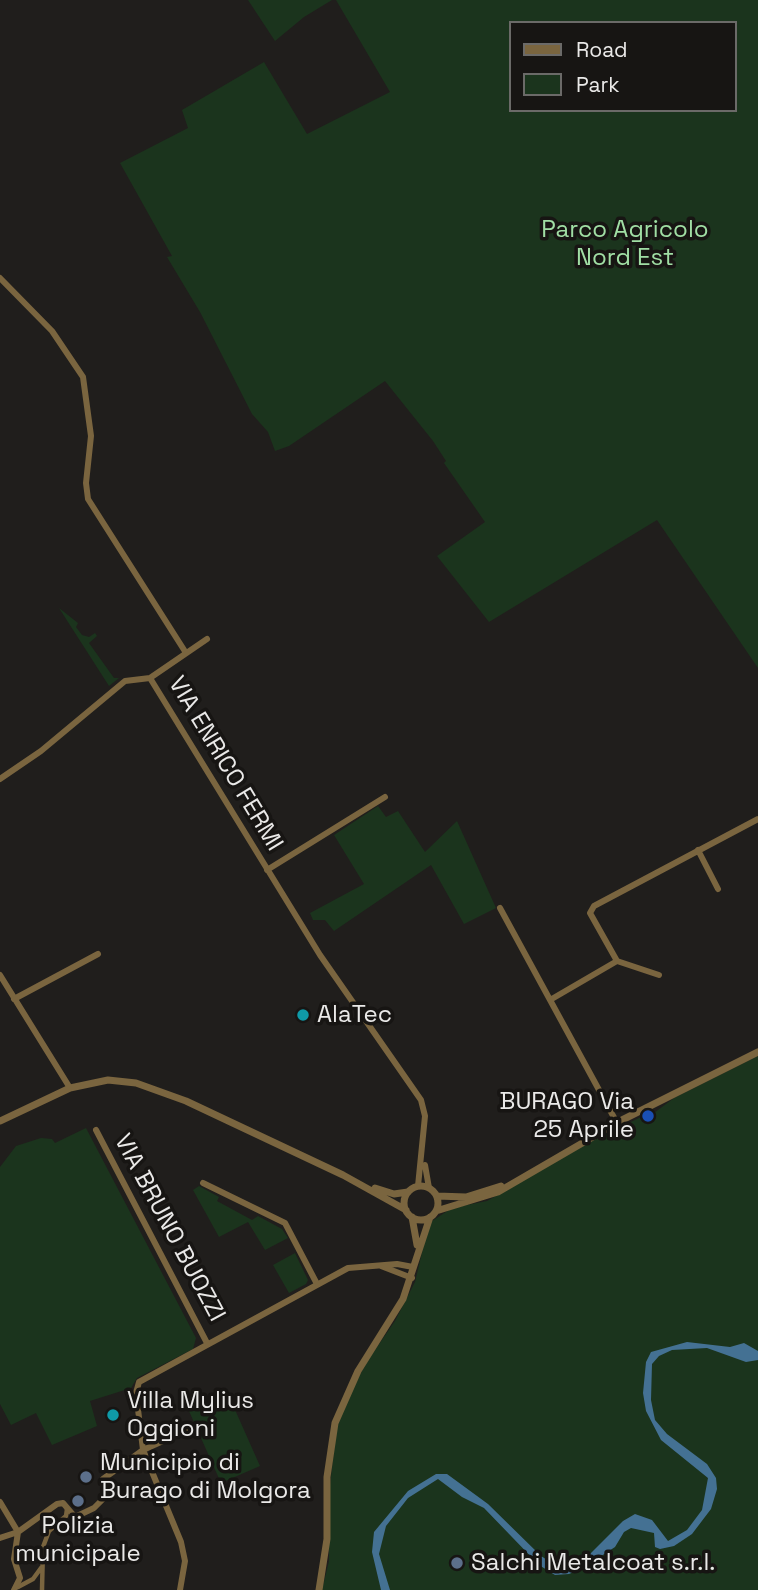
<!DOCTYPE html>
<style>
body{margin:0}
#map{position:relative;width:758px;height:1590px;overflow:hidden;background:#201e1c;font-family:"Space Grotesk",sans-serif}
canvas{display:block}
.legend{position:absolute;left:509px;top:21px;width:228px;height:91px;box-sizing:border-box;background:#171513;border:2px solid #6b6a68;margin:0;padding:9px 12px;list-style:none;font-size:21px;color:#eae9e8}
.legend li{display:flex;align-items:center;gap:14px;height:35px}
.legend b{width:35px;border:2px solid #6b6a68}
</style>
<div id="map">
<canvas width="758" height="1590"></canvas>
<ul class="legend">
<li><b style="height:9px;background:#7a653f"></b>Road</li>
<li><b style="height:19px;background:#1b341d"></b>Park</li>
</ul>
</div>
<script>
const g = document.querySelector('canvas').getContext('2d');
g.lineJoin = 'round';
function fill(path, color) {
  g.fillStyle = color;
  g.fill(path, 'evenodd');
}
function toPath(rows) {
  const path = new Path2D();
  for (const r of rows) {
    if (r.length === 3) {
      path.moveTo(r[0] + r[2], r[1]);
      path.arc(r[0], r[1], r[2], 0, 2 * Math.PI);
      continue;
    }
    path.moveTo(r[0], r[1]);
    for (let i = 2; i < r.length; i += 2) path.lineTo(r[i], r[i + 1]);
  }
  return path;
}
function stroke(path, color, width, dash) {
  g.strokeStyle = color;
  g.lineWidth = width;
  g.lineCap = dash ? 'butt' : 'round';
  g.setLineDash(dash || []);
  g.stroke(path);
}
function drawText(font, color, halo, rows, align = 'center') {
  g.font = font + ' "Space Grotesk",sans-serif';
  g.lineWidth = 7;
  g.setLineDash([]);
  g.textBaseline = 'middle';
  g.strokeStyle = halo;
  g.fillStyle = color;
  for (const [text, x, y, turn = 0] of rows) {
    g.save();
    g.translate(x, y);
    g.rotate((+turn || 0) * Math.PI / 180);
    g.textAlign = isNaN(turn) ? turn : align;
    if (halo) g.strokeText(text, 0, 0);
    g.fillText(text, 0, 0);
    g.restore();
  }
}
fill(toPath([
 [248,0,332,0,304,17,275,41],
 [336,0,758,0,758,668,657,520,489,622,437,556,485,522,444,463,446,461,433,441,385,381,289,446,275,451,268,432,252,414,200,312,167,257,172,256,120,163,188,128,182,110,264,62,307,134,390,92],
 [511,23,735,23,735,110,511,110],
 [59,608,78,623,76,627,82,635,89,637,95,633,97,636,89,643,114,678,119,678,109,686],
 [378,806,386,817,398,811,425,852,457,821,496,908,464,924,431,865,334,931,325,920,313,920,310,913,364,884,334,835],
 [758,1056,758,1590,322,1590,329,1561,329,1493,337,1426,345,1402,368,1360,395,1321,415,1282,429,1223,452,1208,487,1201,590,1142,643,1116,646,1119,674,1098],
 [86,1128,196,1338,193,1349,137,1378,131,1388,90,1401,97,1426,52,1445,36,1413,11,1425,0,1404,0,1167,16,1146,41,1138,52,1139,55,1143],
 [199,1186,219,1197,217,1201,252,1220,258,1216,282,1229,288,1238,265,1250,248,1222,219,1237,193,1190],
 [295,1253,308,1280,306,1284,289,1293,273,1265],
 [228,1394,260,1466,221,1483,189,1411]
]), '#1b341d');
fill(toPath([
 [687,1342,730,1347,744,1343,758,1351,758,1360,746,1362,707,1348,672,1350,659,1356,652,1364,651,1400,655,1420,667,1434,707,1464,716,1478,717,1489,711,1509,692,1534,674,1546,660,1549,655,1547,654,1533,631,1528,624,1532,615,1547,583,1568,569,1574,555,1575,539,1565,484,1508,462,1497,438,1479,408,1498,386,1526,379,1554,390,1590,381,1590,372,1552,374,1532,408,1491,436,1474,447,1474,488,1504,541,1556,558,1567,570,1566,590,1554,623,1521,635,1514,652,1520,668,1541,687,1530,702,1510,708,1478,661,1440,646,1411,643,1393,646,1362,651,1352]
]), '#447193');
stroke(toPath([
 [18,1587,33,1579,41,1568],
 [42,1590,43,1547,49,1531,66,1516,67,1509]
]), '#7a653f', 4.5);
stroke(toPath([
 [0,278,52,331,83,377,91,436,86,483,88,499,186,653],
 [150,678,320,955,421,1100,425,1116,418,1186],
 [150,678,207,639],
 [0,779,41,751,125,681,150,678],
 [698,850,718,889],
 [267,870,385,797],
 [500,908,617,1123],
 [617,961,590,913,594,906,758,819],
 [0,975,70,1088],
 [14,999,98,954],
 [550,1000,617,961,659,975],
 [96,1130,207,1343],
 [425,1165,429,1188],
 [203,1183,285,1223,317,1284],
 [381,1266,412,1278],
 [0,1502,18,1532,0,1538],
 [14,1590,20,1578,14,1559,18,1532,57,1504,63,1503,75,1517,94,1508,107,1495,103,1479,143,1450,192,1428],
 [180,1590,185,1561,181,1542,143,1450,136,1393,139,1382,348,1268,397,1264,413,1267]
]), '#7a653f', 6);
stroke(toPath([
 [0,1121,70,1088,108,1080,136,1083,186,1101,343,1175,406,1210],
 [421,1203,17],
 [375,1188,394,1194,408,1192],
 [437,1196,466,1197,501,1186],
 [436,1211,498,1192,622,1120,758,1052],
 [412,1217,417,1245],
 [319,1590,327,1539,327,1477,335,1423,358,1371,403,1299,430,1217]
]), '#7a653f', 7);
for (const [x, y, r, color] of [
 [303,1015,7,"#0f9aa8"],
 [648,1116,7,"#1a4fb4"],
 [113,1415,7,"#0f9aa8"],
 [86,1477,7,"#5c6f8a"],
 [78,1501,7,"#5c6f8a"],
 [457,1563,7,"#5c6f8a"]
]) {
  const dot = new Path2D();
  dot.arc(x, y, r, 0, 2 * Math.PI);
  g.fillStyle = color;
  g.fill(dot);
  stroke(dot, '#171513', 2.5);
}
drawText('24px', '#a0dea4', '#171513', [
 ["Parco Agricolo",625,230],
 ["Nord Est",625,258]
]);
drawText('24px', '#eae9e8', '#171513', [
 ["VIA ENRICO FERMI",225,764,59],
 ["VIA BRUNO BUOZZI",169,1228,62]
]);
drawText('24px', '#eae9e8', '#171513', [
 ["AlaTec",317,1015],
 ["BURAGO Via",634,1102,"right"],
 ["25 Aprile",634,1130,"right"],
 ["Villa Mylius",127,1401],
 ["Oggioni",127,1429],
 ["Municipio di",100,1463],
 ["Burago di Molgora",100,1491],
 ["Polizia",78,1526,"center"],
 ["municipale",78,1554,"center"],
 ["Salchi Metalcoat s.r.l.",471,1563]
], 'left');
</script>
